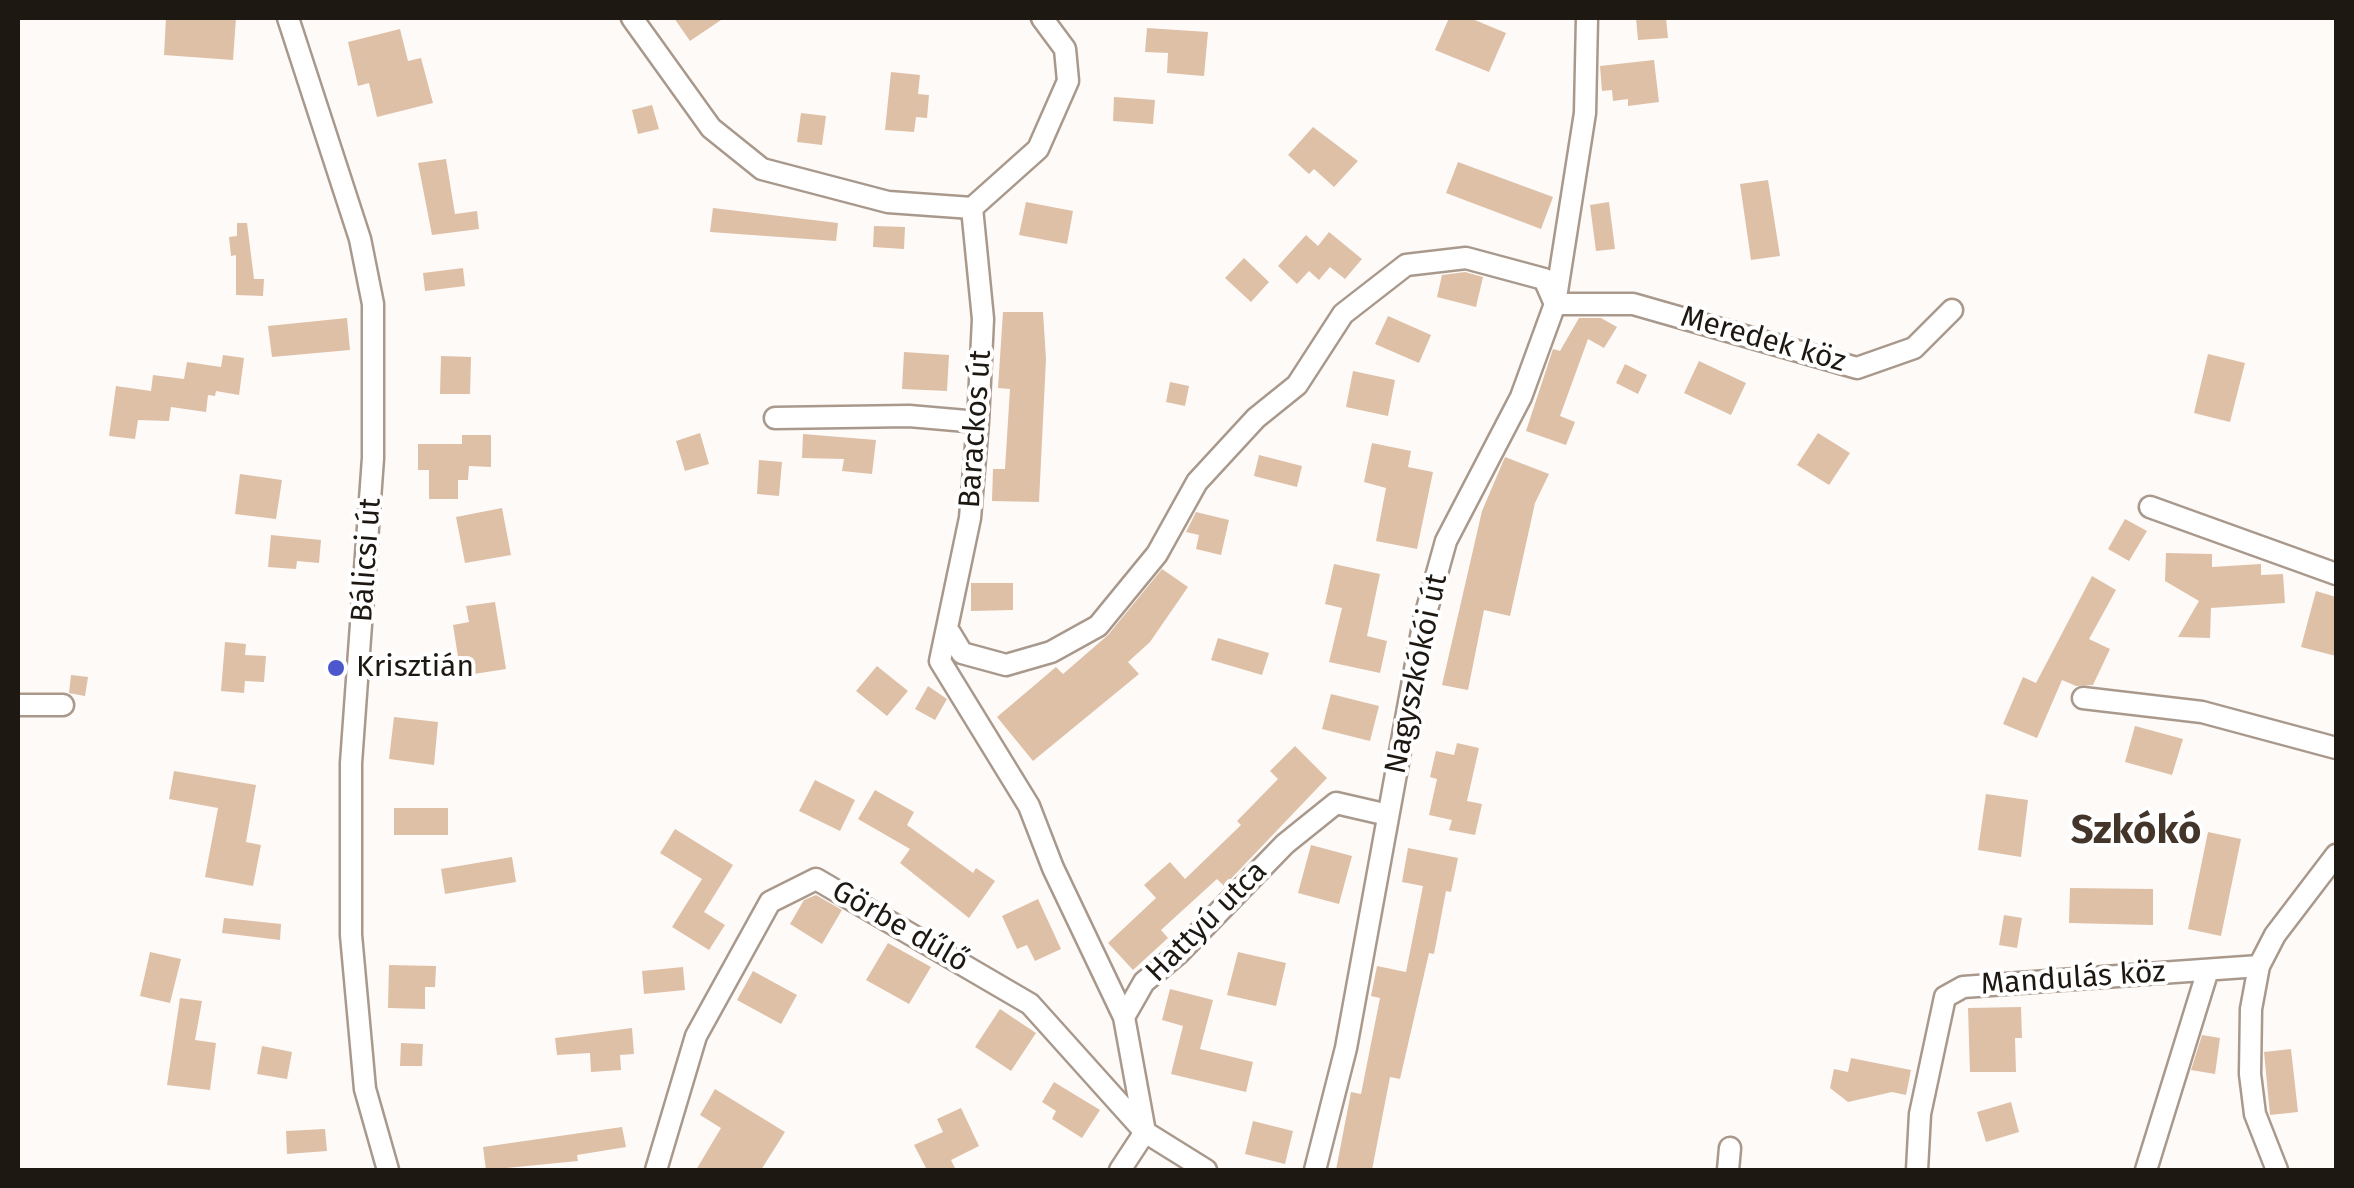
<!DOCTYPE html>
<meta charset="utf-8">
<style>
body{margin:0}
#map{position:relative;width:2354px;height:1188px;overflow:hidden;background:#fefaf8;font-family:"Fira Sans",sans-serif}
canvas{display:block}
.frame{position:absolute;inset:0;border:20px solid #1e1813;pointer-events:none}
</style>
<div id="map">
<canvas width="2354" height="1188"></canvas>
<div class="frame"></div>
</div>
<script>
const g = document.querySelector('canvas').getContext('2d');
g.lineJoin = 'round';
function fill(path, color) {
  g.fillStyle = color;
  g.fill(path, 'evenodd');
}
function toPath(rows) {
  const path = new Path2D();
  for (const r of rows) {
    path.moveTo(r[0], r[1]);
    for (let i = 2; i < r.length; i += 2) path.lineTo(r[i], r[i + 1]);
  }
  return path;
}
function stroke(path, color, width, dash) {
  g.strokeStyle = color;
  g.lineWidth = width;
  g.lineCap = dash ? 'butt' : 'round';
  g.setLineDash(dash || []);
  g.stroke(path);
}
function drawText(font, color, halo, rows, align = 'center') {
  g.font = font + ' "Fira Sans",sans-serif';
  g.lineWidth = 8;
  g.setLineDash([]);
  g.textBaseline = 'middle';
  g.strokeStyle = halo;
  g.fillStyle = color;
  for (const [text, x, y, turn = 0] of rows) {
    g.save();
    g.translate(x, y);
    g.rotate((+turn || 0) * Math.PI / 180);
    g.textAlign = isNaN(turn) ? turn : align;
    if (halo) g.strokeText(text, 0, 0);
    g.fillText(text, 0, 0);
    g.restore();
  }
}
fill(toPath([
 [166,18,236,18,233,60,164,55],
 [674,18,724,18,690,41],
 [1449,18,1470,18,1506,33,1489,72,1435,50],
 [1636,18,1666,18,1668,38,1638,40],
 [1147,28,1208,32,1204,76,1167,73,1168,53,1145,52],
 [400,29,408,61,421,58,433,103,377,117,369,83,358,86,348,42],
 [1654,60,1659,102,1628,106,1628,99,1613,101,1612,90,1602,91,1600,66],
 [891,72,920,75,918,94,929,95,927,118,916,117,914,132,885,130],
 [1114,97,1155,100,1153,124,1113,121],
 [652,105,659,129,638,134,632,110],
 [801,113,826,116,822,145,797,142],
 [1313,127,1358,161,1334,187,1314,169,1309,174,1288,155],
 [446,159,455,214,477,211,479,229,432,235,418,163],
 [1458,162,1553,197,1541,229,1446,193],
 [1768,180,1780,256,1751,260,1740,184],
 [1026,202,1073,211,1067,244,1019,235],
 [1609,202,1615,249,1596,251,1590,205],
 [713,208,838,223,836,241,710,232],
 [237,223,247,223,254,279,264,279,263,296,236,295,236,255,231,256,229,237,237,236],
 [874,226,905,227,904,249,873,247],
 [1329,232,1362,259,1345,279,1330,267,1319,280,1309,271,1297,284,1278,266,1306,235,1318,246],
 [1244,258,1269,282,1251,302,1225,278],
 [463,268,465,286,425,291,423,273],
 [1465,272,1483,277,1476,307,1437,297,1442,275],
 [1003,312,1043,312,1046,359,1039,502,992,501,993,469,1005,469,1010,389,998,388],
 [1388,316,1431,335,1419,363,1375,344],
 [347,318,350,350,272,357,268,326],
 [1579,318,1601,318,1617,327,1604,348,1588,339,1560,416,1575,422,1566,445,1526,431,1553,349,1560,351],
 [904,352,949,355,947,391,902,389],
 [2208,354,2245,363,2230,422,2194,413],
 [223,355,244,358,239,395,216,391,215,396,208,395,206,412,171,407,169,421,138,420,135,439,109,436,116,386,151,391,153,375,184,379,187,362,221,367],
 [441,356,471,357,470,394,440,394],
 [1699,361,1746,383,1731,415,1684,393],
 [1625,364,1647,375,1638,394,1616,383],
 [1353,371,1395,380,1388,416,1346,407],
 [1170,382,1189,386,1185,406,1166,402],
 [700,433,709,464,685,471,676,441],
 [1818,433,1850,453,1829,485,1797,465],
 [803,434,876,440,872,474,842,471,844,459,802,458],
 [462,435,491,435,491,467,469,466,468,480,458,480,458,499,429,499,429,470,418,470,418,444,462,444],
 [1372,443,1411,451,1408,467,1433,472,1417,549,1376,541,1386,488,1364,482],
 [1259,455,1302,466,1297,487,1254,476],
 [1505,457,1549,474,1535,503,1510,616,1484,610,1468,690,1442,685,1482,511],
 [759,460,782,462,779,496,757,494],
 [240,474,282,480,276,519,235,514],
 [502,508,511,555,465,563,456,517],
 [1196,512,1229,520,1221,555,1196,549,1199,535,1186,532],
 [2125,519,2147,531,2129,561,2108,549],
 [271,535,321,540,319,563,297,561,296,569,268,567],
 [2166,553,2212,554,2212,567,2261,564,2261,575,2283,574,2285,603,2211,608,2210,638,2178,637,2199,601,2165,581],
 [1334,564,1380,574,1367,636,1387,641,1380,673,1329,662,1342,608,1325,604],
 [1162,569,1188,587,1150,642,1128,662,1139,674,1033,761,997,717,1056,667,1063,674,1108,635],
 [2092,576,2116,590,2089,639,2110,649,2093,685,2076,686,2062,680,2037,738,2003,724,2023,677,2036,683],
 [971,583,1013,583,1013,610,971,611],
 [2316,591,2336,597,2336,656,2301,647],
 [495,602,506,669,461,676,453,625,469,622,466,606],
 [1218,638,1269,653,1262,675,1211,660],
 [225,642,246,644,245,655,266,656,264,682,245,681,244,693,221,691],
 [877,666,908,691,887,716,856,691],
 [71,675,88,677,85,696,69,693],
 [928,686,947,699,935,720,915,709],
 [1331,694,1379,706,1370,741,1322,729],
 [394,717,438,722,434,765,389,759],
 [2135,726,2183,739,2172,775,2125,762],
 [1457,743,1479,748,1467,801,1482,804,1475,835,1449,830,1452,820,1429,815,1437,779,1430,777,1436,751,1454,755],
 [1295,746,1327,778,1224,886,1217,879,1161,930,1168,938,1133,970,1108,943,1156,898,1144,885,1170,862,1185,879,1241,825,1237,821,1278,779,1270,771],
 [174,771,256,785,246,842,261,845,253,886,205,877,218,808,169,799],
 [815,780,855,800,840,831,799,811],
 [875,790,914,812,907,825,973,873,976,868,995,881,969,918,900,863,910,849,858,819],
 [1986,794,2028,800,2021,857,1978,850],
 [394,808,448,808,448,835,394,835],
 [675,829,733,865,704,912,725,925,709,950,672,927,702,879,660,853],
 [2208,832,2241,839,2221,936,2188,929],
 [1311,845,1352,856,1339,904,1298,893],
 [1408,848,1458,858,1451,892,1446,891,1434,954,1429,953,1400,1079,1390,1077,1372,1170,1336,1170,1351,1092,1361,1094,1380,998,1371,996,1377,966,1406,972,1423,886,1402,882],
 [512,857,516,882,445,894,441,869],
 [2070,888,2153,889,2153,925,2069,923],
 [816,895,842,910,822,944,790,924,804,900],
 [1038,899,1061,949,1035,961,1027,945,1017,949,1002,916],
 [2004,915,2022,918,2017,948,1999,945],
 [224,918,281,924,280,940,222,933],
 [888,943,931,967,909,1004,866,980],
 [150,952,181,959,170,1003,140,996],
 [1238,952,1286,963,1276,1006,1227,995],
 [389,965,436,966,435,987,425,987,425,1009,388,1008],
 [683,967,685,990,644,994,642,971],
 [753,971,797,995,781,1024,737,1000],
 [1170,989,1213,1000,1200,1049,1253,1062,1246,1092,1171,1074,1183,1026,1162,1020],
 [180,998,202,1001,195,1040,216,1043,210,1090,167,1085],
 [2021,1007,2022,1038,2015,1038,2016,1072,1970,1072,1968,1008],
 [1000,1009,1036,1033,1011,1071,975,1047],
 [632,1028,634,1054,620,1055,621,1070,591,1072,590,1053,557,1055,555,1038],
 [2202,1035,2220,1038,2215,1074,2191,1070],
 [401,1043,423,1044,422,1066,400,1066],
 [262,1046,292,1052,287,1079,257,1074],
 [2291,1049,2298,1112,2270,1115,2264,1052],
 [1851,1058,1911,1070,1906,1095,1892,1092,1848,1102,1830,1088,1834,1069,1848,1072],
 [1054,1082,1100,1110,1082,1138,1052,1119,1056,1111,1042,1102],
 [715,1089,785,1132,761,1170,696,1170,721,1128,700,1115],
 [2011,1102,2019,1132,1986,1142,1977,1112],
 [961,1108,979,1146,951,1160,956,1170,927,1170,914,1145,943,1132,937,1119],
 [1253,1121,1293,1131,1285,1164,1245,1154],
 [622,1127,626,1147,577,1155,578,1161,486,1170,483,1147],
 [325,1129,327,1151,287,1154,286,1131]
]), '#dec0a7');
const street = toPath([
 [288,18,360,239,373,304,373,458,351,763,351,935,365,1089,388,1170],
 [632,18,711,128,762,169,888,202,972,208,983,319,978,422,970,518,940,661,1029,806,1053,868,1124,1017],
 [972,208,1038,149,1068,81,1065,49,1042,18],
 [775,418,909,416,978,422],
 [2150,507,2336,574],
 [950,633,962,653,1006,665,1051,652,1098,626,1157,554,1197,482,1256,418,1297,385,1343,314,1406,265,1466,258,1544,279,1555,304,1633,304,1857,368,1914,348,1952,310],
 [2083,698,2202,712,2336,748],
 [18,705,63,705],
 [656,1170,696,1036,770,902,816,879,1030,1004,1145,1132,1206,1170],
 [1120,1170,1145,1132,1124,1017,1144,982,1179,953,1285,844,1336,803,1388,815],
 [1315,1170,1346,1048,1424,620,1446,541,1521,397,1555,304,1585,113,1587,18],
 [1728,1170,1730,1148],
 [1917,1170,1920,1114,1945,997,1963,987,2259,966],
 [2146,1170,2208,970],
 [2277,1170,2255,1114,2250,1074,2251,1009,2259,966,2275,935,2336,855]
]);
stroke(street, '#a9998c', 25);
stroke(street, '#fff', 20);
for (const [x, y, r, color] of [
 [336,668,10,"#4d57cd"]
]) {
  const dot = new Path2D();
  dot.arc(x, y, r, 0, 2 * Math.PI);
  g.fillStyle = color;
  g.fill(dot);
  stroke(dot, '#fff', 4);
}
drawText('30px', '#1e1813', '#fff', [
 ["Meredek köz",1763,340,16],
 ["Barackos út",976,429,-86],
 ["Bálicsi út",367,560,-86],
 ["Nagyszkókói út",1417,674,-78],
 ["Hattyú utca",1207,922,-45],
 ["Görbe dűlő",900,927,30],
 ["Mandulás köz",2073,979,-4]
]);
drawText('30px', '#1e1813', '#fff', [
 ["Krisztián",356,668]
], 'left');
drawText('bold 40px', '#43352a', '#fff', [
 ["Szkókó",2136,832]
]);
</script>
